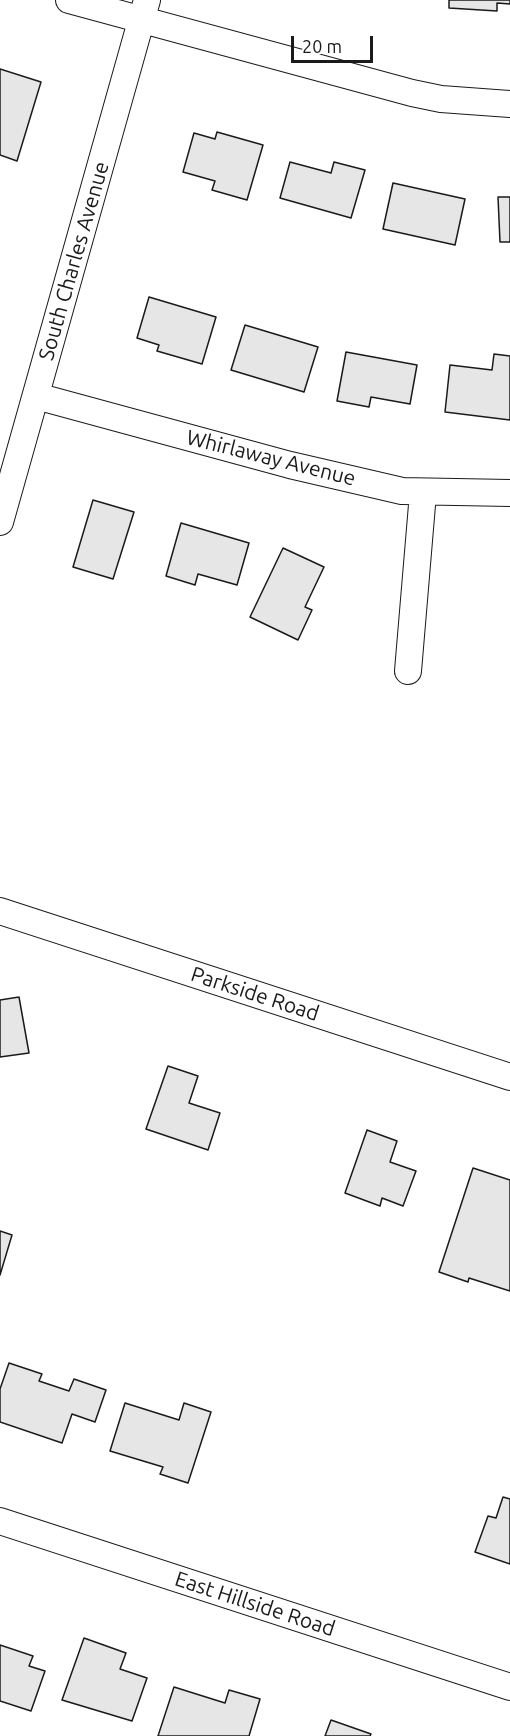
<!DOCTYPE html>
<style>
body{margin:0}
#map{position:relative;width:510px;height:1736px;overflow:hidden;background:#fff;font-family:Ubuntu,sans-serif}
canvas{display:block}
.scale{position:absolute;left:291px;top:36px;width:82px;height:27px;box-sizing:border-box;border:3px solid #1a1a1a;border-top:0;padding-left:8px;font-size:18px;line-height:21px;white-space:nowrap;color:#1a1a1a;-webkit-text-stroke:4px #fff;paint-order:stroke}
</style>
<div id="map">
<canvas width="510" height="1736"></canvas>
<div class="scale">20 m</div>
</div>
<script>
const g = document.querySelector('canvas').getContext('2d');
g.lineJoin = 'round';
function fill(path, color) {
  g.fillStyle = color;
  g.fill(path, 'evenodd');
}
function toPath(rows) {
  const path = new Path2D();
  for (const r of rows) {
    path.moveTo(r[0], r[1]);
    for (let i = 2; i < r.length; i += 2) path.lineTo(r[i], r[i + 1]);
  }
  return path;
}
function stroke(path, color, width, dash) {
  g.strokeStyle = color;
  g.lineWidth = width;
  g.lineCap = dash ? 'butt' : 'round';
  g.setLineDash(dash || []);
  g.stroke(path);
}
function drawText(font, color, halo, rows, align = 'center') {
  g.font = font + ' Ubuntu,sans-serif';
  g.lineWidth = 4.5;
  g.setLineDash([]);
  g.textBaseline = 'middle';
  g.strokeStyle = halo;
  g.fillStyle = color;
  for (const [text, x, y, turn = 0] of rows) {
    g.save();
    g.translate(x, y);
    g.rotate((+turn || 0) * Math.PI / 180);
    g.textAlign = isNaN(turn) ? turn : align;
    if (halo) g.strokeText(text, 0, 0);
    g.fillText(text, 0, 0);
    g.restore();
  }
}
const building = toPath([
 [449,0,510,0,510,4,497,3,497,11,449,8,449,0],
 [0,69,41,82,17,161,0,155,0,69],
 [217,132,263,145,247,200,212,190,215,181,183,172,194,133,215,139,217,132],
 [290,162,331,173,334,162,365,170,351,218,280,198,290,162],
 [393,183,465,199,455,245,383,229,393,183],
 [498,197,510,197,510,242,500,242,498,197],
 [149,297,216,317,202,364,157,351,159,345,137,338,149,297],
 [245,325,318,347,304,392,231,370,245,325],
 [346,352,417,365,410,404,371,397,369,407,337,401,346,352],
 [494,354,510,356,510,420,445,412,450,365,492,370,494,354],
 [93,500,134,512,113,579,73,567,93,500],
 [181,523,249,543,237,585,198,574,195,585,166,576,181,523],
 [283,548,324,567,305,607,312,610,298,640,250,617,283,548],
 [19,997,29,1053,0,1057,0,1000,19,997],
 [168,1066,198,1076,189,1103,220,1113,208,1150,146,1129,168,1066],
 [367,1130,397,1141,390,1162,416,1171,403,1206,382,1198,380,1206,345,1193,367,1130],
 [473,1168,510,1180,510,1291,469,1278,468,1282,439,1272,473,1168],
 [0,1231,12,1235,0,1275,0,1231],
 [9,1363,42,1374,39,1381,69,1391,74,1379,106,1390,95,1422,72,1414,62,1443,0,1422,0,1389,9,1363],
 [125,1403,179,1420,184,1403,211,1412,188,1483,160,1474,163,1467,110,1451,125,1403],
 [503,1497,510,1499,510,1564,475,1552,488,1516,496,1518,503,1497],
 [84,1638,126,1653,120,1669,147,1678,132,1721,62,1700,84,1638],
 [0,1645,33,1656,29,1666,45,1671,31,1711,0,1701,0,1645],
 [174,1687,225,1703,229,1690,260,1699,249,1736,158,1736,174,1687],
 [331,1720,371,1734,370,1736,325,1736,331,1720]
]);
fill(building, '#e6e6e6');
stroke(building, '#1a1a1a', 1.5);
const minor = toPath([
 [69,0,412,93,441,99,510,104],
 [36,396,290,465,402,491,510,493],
 [0,522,147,0],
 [408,671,423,493],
 [0,911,510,1077],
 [0,1521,510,1687]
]);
stroke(minor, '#1a1a1a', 28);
stroke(minor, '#fff', 26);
drawText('21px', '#1a1a1a', '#fff', [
 ["South Charles Avenue",74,261,-74],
 ["Whirlaway Avenue",271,458,14],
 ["Parkside Road",255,994,18],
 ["East Hillside Road",255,1604,18]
]);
</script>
